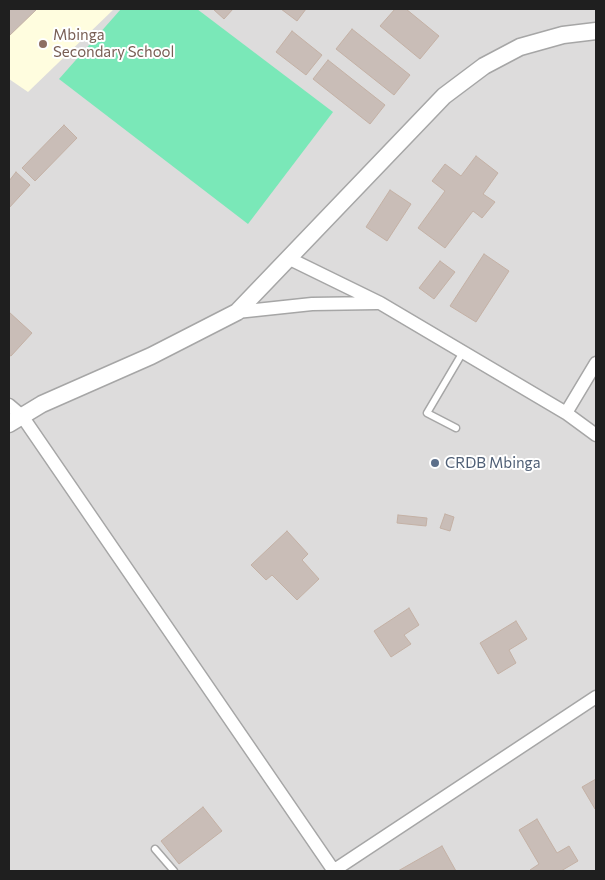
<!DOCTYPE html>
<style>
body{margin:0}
#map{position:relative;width:605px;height:880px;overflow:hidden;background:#f1ece4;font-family:Commissioner,sans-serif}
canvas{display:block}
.frame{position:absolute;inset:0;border:10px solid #1f1f1f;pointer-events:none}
</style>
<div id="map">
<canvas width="605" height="880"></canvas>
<div class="frame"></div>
</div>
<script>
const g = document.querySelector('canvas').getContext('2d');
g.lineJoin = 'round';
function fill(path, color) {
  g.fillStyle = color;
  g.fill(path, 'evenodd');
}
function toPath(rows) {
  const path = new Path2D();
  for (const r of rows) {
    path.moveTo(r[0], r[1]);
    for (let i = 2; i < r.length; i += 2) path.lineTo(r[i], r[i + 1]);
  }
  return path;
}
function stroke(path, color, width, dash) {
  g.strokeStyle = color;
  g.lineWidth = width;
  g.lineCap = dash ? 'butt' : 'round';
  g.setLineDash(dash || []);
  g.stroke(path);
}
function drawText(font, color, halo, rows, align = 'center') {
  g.font = font + ' Commissioner,sans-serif';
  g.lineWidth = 4;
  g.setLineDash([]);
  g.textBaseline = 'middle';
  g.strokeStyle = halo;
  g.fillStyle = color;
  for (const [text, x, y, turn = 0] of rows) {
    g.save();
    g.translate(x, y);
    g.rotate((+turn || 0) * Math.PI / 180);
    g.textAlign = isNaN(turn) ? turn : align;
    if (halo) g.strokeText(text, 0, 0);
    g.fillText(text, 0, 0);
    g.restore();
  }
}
fill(toPath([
 [9,9,596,9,596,871,9,871]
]), '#dddcdc');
fill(toPath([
 [9,9,114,9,28,92,9,79]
]), '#fffddf');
fill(toPath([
 [121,9,197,9,333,112,248,224,59,79]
]), '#7ae8b8');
const building = toPath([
 [9,9,37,9,9,36,9,9],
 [213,9,233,9,224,19,213,9],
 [281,9,306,9,297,21,281,9],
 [395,9,406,9,439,36,420,59,380,26,395,9],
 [352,29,410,75,394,95,336,49,352,29],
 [292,31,322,55,306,75,276,52,292,31],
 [328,60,385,105,370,124,313,79,328,60],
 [64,125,77,138,35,181,22,168,64,125],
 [476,156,498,173,483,194,495,202,482,218,473,211,445,248,418,228,445,191,432,181,445,164,461,176,476,156],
 [16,172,30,185,9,208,9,181,16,172],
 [390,190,411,204,387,241,366,227,390,190],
 [484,254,509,271,476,322,450,306,484,254],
 [440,261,455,272,434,299,419,288,440,261],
 [9,312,32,333,11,356,9,355,9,312],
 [445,514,454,517,450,531,440,528,445,514],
 [398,515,427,518,426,526,397,523,398,515],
 [287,531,308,554,302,560,319,579,297,600,272,575,266,580,251,565,287,531],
 [409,608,419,625,404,635,411,644,391,657,374,631,409,608],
 [516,621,527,639,509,650,516,663,498,674,480,643,516,621],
 [596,779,596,809,595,809,582,787,596,779],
 [203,807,222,831,179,864,161,841,203,807],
 [537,819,557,853,569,846,578,861,561,871,531,871,530,870,539,864,519,830,537,819],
 [442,846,456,871,398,871,442,846]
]);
fill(building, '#c9bdb7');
stroke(building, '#c4b1a5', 1);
const service = toPath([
 [456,428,427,413,463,352],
 [155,849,174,871]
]);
const minor = toPath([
 [290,259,380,303,566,413,596,435],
 [237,312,312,304,377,303],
 [9,405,22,416,334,871],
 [566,413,596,363],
 [333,871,596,697]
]);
const tertiary = toPath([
 [9,424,42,404,151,356,237,312,444,96,484,66,520,47,563,35,596,31]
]);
stroke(service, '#a6a6a6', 9);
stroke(minor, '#a6a6a6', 15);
stroke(tertiary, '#a6a6a6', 19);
stroke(service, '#fff', 6);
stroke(minor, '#fff', 12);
stroke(tertiary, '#fff', 16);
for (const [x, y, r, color] of [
 [43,44,5,"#8d6e63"],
 [435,463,5,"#5c6f8a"]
]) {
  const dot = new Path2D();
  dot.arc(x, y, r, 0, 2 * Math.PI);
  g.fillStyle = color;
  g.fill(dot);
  stroke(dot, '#fff', 2);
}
drawText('15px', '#785e54', '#fff', [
 ["Mbinga",53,35],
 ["Secondary School",53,52]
], 'left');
drawText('15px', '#4e5e75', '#fff', [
 ["CRDB Mbinga",445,463]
], 'left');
</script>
